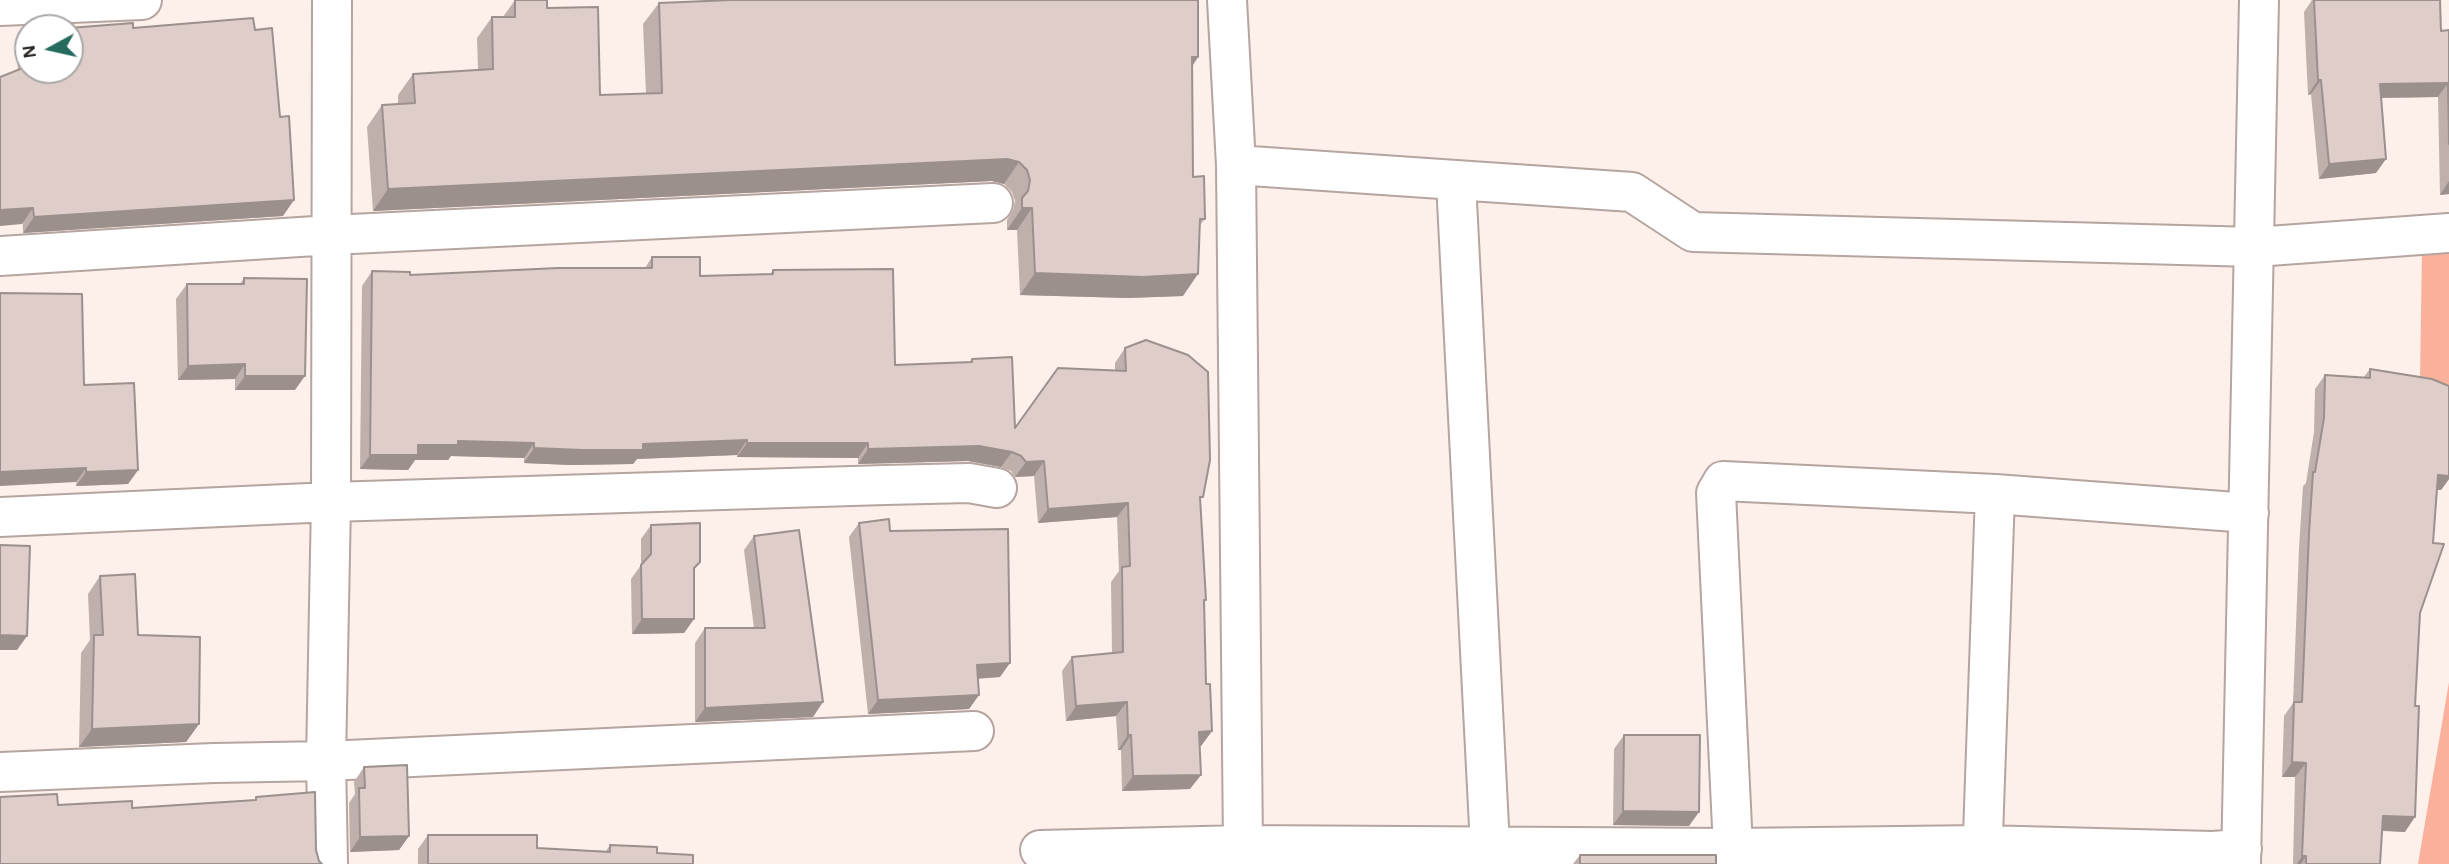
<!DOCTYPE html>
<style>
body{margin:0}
#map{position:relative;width:2449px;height:864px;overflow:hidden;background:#fdefea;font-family:"Alegreya Sans",sans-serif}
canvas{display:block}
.north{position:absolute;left:14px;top:14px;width:70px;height:70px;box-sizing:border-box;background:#fff;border:2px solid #aaa7a7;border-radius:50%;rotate:262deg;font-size:19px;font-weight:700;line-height:28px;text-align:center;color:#2a2422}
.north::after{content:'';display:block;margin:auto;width:24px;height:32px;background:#246a5d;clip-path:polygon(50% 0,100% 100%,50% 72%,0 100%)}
</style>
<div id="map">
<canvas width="2449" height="864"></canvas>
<div class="north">N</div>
</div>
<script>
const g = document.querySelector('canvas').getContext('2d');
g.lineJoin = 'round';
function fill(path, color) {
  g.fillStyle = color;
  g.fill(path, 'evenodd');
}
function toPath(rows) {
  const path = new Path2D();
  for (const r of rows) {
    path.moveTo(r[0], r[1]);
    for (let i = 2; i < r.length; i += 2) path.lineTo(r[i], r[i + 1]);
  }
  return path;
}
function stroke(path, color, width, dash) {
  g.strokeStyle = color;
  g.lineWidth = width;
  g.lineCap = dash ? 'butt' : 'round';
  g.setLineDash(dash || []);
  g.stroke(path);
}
fill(toPath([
 [2449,249,2449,387,2420,381,2422,250],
 [2449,682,2449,864,2418,864]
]), '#fab19c');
const street = toPath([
 [1227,0,1236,165],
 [0,6,142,0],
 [1456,182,1490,846],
 [0,256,331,235,993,203],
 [0,517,331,502,885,485,969,483,997,488],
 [0,772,214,763,326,761,974,731],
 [1733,848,1716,493,1723,481,1995,494,2249,513],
 [1040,850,1243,845,1236,165,1632,192,1693,232,2255,247,2449,233],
 [328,864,326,761,331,502,332,0],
 [1243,864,1243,845,1733,848,1982,845,2212,851,2242,849],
 [1982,864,1995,494],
 [2241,864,2259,0]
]);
stroke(street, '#b5a49f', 42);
stroke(street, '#fff', 38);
fill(toPath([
 [515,0,547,8,600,95,646,93,643,24,659,3,719,0,1198,0,1198,57,1192,67,1193,177,1205,219,1199,226,1183,296,1128,298,1020,295,1017,230,1007,230,1007,220,1013,210,1015,201,1012,192,1004,184,992,181,373,211,367,127,382,105,398,104,398,95,413,74,478,70,477,38,492,17,503,17],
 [2312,0,2440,0,2441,31,2449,30,2449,194,2440,195,2438,97,2381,98,2376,173,2319,179,2311,94,2308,95,2304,12],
 [133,28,255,30,283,216,23,233,18,70,16,47,28,31,28,70],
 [652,257,700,276,770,274,773,270,895,365,969,362,972,359,1015,428,1115,370,1115,363,1125,348,1200,501,1206,600,1204,603,1206,684,1212,731,1201,746,1200,746,1190,789,1122,791,1121,750,1118,750,1116,716,1066,721,1062,671,1072,657,1112,653,1111,582,1119,571,1117,517,1038,523,1034,476,1015,477,1011,471,1001,467,968,461,858,464,858,458,737,457,737,455,637,459,633,464,571,465,524,463,524,458,451,456,448,460,415,460,408,470,360,469,362,286,372,271,410,275,645,268],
 [244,278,295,390,235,390,235,379,178,380,176,299,187,284,240,284],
 [2370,369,2449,386,2449,479,2441,490,2437,490,2420,613,2405,832,2382,831,2380,864,2293,864,2295,777,2282,777,2284,716,2293,703,2299,548,2303,486,2306,483,2314,432,2315,389,2325,375,2363,378],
 [84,385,138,470,128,484,76,486],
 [859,523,890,531,1000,677,978,679,979,695,969,709,868,714,849,537],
 [651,525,700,562,694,570,694,619,684,633,632,634,631,579,641,565,641,539],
 [754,536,813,717,695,722,695,643,705,628,754,628,744,550],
 [100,576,138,635,199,724,186,742,79,747,81,653,90,640,88,594],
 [1624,735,1689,826,1613,825,1614,749],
 [364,767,409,836,399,850,350,852,349,803,355,794,354,782],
 [428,835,537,848,606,851,610,845,657,853,693,864,418,864,418,849],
 [1580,855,1716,864,1573,864]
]), '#bfb0ac');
fill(toPath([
 [1192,57,1198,57,1183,79],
 [2318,80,2321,80,2311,94,2308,95],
 [2448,83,2438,97,2370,98,2380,84],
 [1007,159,1019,162,1004,184,992,181,373,211,388,189],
 [2386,159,2376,173,2319,179,2329,164],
 [2449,181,2449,194,2440,195],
 [294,200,283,216,23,233,34,217],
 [33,208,22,224,0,226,0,210],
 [1022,208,1032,208,1017,230,1007,230],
 [1035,273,1198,274,1183,296,1128,298,1020,295],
 [245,364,235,379,178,380,188,366],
 [245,376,305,376,295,390,235,390],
 [747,440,737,455,637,459,633,464,571,465,524,463,534,448],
 [458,441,534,443,524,458,451,456,448,460,415,460,408,470,360,469,370,455,418,445],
 [747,443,868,443,858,458,737,457],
 [979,446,1012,452,1001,467,968,461,858,464,868,449],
 [1044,461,1034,476,1015,477,1026,462],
 [86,468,76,482,0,486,0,472],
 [138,470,128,484,76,486,86,472],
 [2438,475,2449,476,2449,479,2441,490,2428,489],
 [1128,503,1117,517,1038,523,1048,509],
 [642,619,694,619,684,633,632,634],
 [0,635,27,636,17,650,0,650],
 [1010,663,1000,677,967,679,977,665],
 [979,695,969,709,868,714,878,700],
 [823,702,813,717,695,722,705,708],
 [1127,702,1116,716,1066,721,1076,706],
 [199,724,186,742,79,747,92,729],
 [1212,731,1201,746,1189,747,1199,732],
 [1128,735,1131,735,1121,750,1118,750],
 [2292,762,2306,763,2295,777,2282,777],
 [1201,775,1190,789,1122,791,1133,776],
 [1623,811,1699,812,1689,826,1613,825],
 [2383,816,2415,817,2405,832,2373,830],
 [409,836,399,850,350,852,360,837],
 [2302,856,2306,856,2301,864,2297,864]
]), '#9b908c');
const building = toPath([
 [515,0,547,0,547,8,598,7,600,95,662,93,659,3,731,0,1198,0,1198,57,1192,57,1193,177,1204,176,1205,219,1200,219,1198,274,1143,277,1035,273,1032,208,1022,208,1022,198,1028,191,1030,180,1027,170,1019,162,1007,159,388,189,382,105,415,103,413,74,493,69,492,17,515,17,515,0],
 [2314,0,2440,0,2441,31,2449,30,2449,144,2448,83,2380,84,2386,159,2329,164,2321,80,2318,80,2314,0],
 [253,18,255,30,272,28,280,117,289,116,294,200,34,217,33,208,0,210,0,77,28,66,28,70,70,70,69,28,133,23,133,28,253,18],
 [652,257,700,257,700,276,773,274,773,270,893,269,895,365,972,362,972,359,1012,357,1015,428,1058,368,1126,371,1125,348,1146,340,1188,355,1208,372,1210,460,1203,497,1200,497,1206,600,1204,600,1206,684,1210,684,1212,731,1199,732,1201,775,1133,776,1131,735,1128,735,1127,702,1076,706,1072,657,1123,652,1122,567,1130,566,1128,503,1048,509,1044,461,1026,462,1021,456,1012,452,979,446,868,449,868,443,747,443,747,440,643,444,643,450,582,450,534,448,534,443,458,441,458,445,418,445,418,455,370,455,372,271,410,272,410,275,558,268,652,268,652,257],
 [244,278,307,279,305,376,245,376,245,364,188,366,187,284,244,284,244,278],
 [0,293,82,294,84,385,134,383,138,470,86,472,86,468,0,472,0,293],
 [2370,369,2432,379,2449,386,2449,476,2438,475,2433,543,2444,544,2420,613,2415,706,2419,706,2415,817,2383,816,2380,864,2306,864,2306,856,2302,856,2306,763,2292,762,2294,702,2302,702,2309,533,2313,472,2315,472,2324,418,2325,375,2370,378,2370,369],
 [889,519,890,531,1008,529,1010,663,977,665,979,695,878,700,859,523,889,519],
 [700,523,700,562,694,568,694,619,642,619,641,565,651,554,651,525,700,523],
 [799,530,823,702,705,708,705,628,765,628,754,536,799,530],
 [0,545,30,546,27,636,0,635,0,545],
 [135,574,138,635,200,637,199,724,92,729,94,635,103,635,100,576,135,574],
 [1624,735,1700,735,1699,812,1623,811,1624,735],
 [407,765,409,836,360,837,359,788,365,788,364,767,407,765],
 [315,792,316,850,319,861,322,864,0,864,0,797,57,794,58,805,132,801,132,808,256,800,256,797,315,792],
 [428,835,537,835,537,848,610,852,610,845,657,847,657,853,693,855,693,864,428,864,428,835],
 [1580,855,1716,855,1716,864,1580,864,1580,855]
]);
fill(building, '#decdc8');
stroke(building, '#9b908c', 2);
</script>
